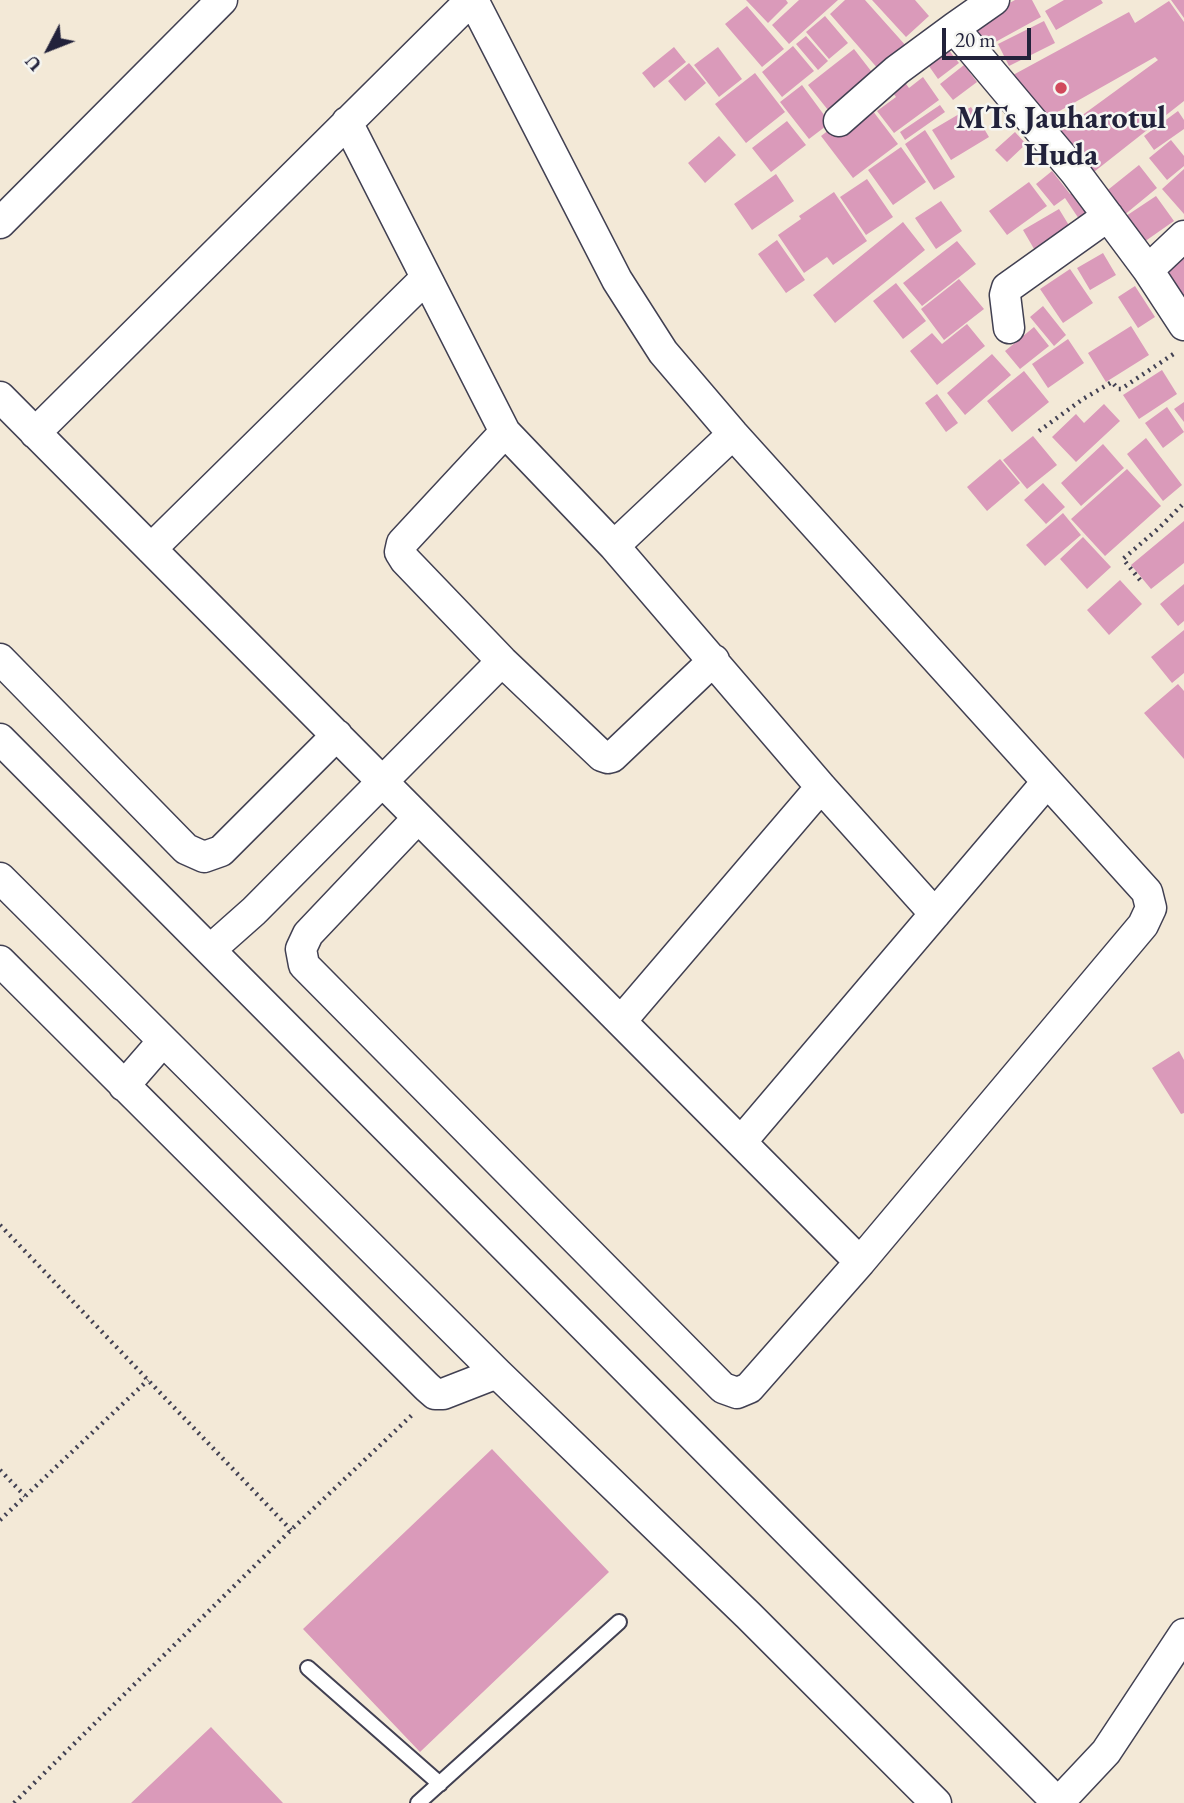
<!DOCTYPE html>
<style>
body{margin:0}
#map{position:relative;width:1184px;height:1803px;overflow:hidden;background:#f3e9d7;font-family:"EB Garamond",serif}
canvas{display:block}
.north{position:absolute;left:14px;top:14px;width:70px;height:70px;-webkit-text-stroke:5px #f6f6f2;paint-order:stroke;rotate:228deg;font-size:19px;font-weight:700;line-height:28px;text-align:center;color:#22223b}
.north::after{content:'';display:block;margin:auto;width:24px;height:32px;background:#22223b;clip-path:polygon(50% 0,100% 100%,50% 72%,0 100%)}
.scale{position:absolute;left:942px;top:28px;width:89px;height:32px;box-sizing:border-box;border:4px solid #22223b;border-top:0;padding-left:9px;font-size:21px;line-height:24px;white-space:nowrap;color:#22223b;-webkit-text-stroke:5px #f6f6f2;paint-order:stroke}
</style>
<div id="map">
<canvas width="1184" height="1803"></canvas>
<div class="north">U</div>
<div class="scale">20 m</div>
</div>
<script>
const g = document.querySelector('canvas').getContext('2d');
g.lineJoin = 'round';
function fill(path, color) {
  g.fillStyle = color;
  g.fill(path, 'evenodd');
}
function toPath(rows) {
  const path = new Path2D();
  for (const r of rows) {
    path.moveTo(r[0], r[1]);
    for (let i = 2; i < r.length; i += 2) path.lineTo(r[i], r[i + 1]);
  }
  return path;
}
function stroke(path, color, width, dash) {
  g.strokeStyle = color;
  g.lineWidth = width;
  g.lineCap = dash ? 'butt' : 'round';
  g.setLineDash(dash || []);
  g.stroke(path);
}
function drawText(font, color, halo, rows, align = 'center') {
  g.font = font + ' "EB Garamond",serif';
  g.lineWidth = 5;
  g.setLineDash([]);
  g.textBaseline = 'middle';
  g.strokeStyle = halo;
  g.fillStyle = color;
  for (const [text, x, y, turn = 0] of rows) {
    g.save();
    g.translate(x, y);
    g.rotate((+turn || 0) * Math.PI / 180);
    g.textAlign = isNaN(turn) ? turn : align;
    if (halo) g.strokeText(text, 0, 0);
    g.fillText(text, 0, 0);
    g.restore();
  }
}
fill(toPath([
 [746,0,786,0,788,3,768,23],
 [799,0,838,0,789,44,772,25],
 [845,0,865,0,907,47,880,71,830,14],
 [872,0,915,0,929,16,906,37],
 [1015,0,1032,0,1041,17,979,51,966,26],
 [1064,0,1101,0,1103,3,1056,30,1045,11],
 [1171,0,1184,0,1184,18],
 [1169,1,1184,22,1184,101,1085,179,1051,138,1158,60,1155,57,1040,122,1013,75,1129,12,1135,23],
 [747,6,784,49,762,67,725,24],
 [825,16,848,43,829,59,806,32],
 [1044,21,1055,43,1009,66,998,44],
 [806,36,828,61,818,70,796,44],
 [944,44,959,63,938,79,924,59],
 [793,46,814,71,782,97,762,72],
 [674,47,686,62,654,88,642,73],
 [718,47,742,79,719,97,694,65],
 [854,49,878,80,832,115,808,85],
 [689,63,706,83,685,101,668,81],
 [964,65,977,82,953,100,940,84],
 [755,73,785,112,746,143,715,104],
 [901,77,909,88,923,77,939,100,894,133,877,111,896,97,888,86],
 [802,85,830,123,809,139,780,102],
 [866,102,898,144,853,178,821,136],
 [940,105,945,112,905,140,900,132],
 [971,107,989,137,951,160,932,130],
 [1178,111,1184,120,1184,129,1154,150,1144,136],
 [787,121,806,145,771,172,752,148],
 [925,130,955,177,934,190,905,144],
 [1015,132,1026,144,1007,162,995,150],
 [719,136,736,155,705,183,688,163],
 [1171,140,1184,156,1184,166,1167,180,1149,158],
 [901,147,926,182,893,205,868,170],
 [1139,165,1157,188,1123,216,1104,193],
 [1184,169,1184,214,1162,189],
 [1052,171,1070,194,1079,188,1096,216,1083,225,1065,198,1054,206,1036,184],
 [776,174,794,201,752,230,734,204],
 [867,179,893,217,866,235,840,197],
 [1029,182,1047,206,1007,235,989,211],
 [834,192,867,241,833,265,827,257,804,273,778,235,801,219,799,216],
 [1156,196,1174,221,1144,242,1126,216],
 [941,201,962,231,936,249,915,218],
 [1059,209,1073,232,1037,254,1023,230],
 [903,222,925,250,835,323,813,295],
 [777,240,805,280,786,293,758,254],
 [957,241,976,264,922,306,903,283],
 [1184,247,1184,318,1150,270],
 [1103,253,1116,275,1090,290,1077,268],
 [1070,269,1093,303,1063,323,1040,289],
 [959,279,984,309,944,340,921,309],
 [896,283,926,321,903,339,873,301],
 [1135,286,1155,317,1138,328,1118,297],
 [1043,306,1066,335,1054,346,1030,317],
 [967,324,985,346,937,385,910,351,932,333,942,344],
 [1131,326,1149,355,1106,382,1088,353],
 [1034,327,1049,346,1020,369,1005,351],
 [1068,339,1084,363,1048,388,1032,364],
 [992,354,1011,375,965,415,947,393],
 [1162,370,1177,394,1139,419,1123,395],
 [1024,371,1049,402,1012,432,987,401],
 [937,394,958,423,946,432,925,403],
 [1184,402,1184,422,1174,409],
 [1104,404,1120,421,1076,462,1052,437,1076,414,1084,423],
 [1167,407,1184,432,1163,448,1145,423],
 [1033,436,1057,465,1027,489,1003,460],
 [1146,438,1182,485,1163,501,1127,454],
 [1103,444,1124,468,1081,506,1061,483],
 [1000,459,1020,483,987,511,967,487],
 [1127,469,1161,506,1105,556,1071,519],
 [1043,483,1065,507,1046,524,1024,500],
 [1063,513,1081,535,1045,566,1026,545],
 [1184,521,1184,563,1151,589,1131,565],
 [1083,537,1111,567,1087,589,1060,559],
 [1120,580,1142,604,1109,635,1087,610],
 [1184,584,1184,621,1178,626,1160,604],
 [1184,630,1184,673,1172,683,1151,657],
 [1178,684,1184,691,1184,759,1144,713],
 [1179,1051,1184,1060,1184,1113,1181,1114,1152,1068],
 [492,1449,609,1572,420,1752,303,1629],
 [211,1727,283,1803,131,1803]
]), '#da9aba');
const lane = toPath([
 [308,1668,440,1784],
 [418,1803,619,1622]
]);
const street = toPath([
 [994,0,954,28,1075,172,1148,270,1184,325],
 [839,121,897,70,954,28],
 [347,122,505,432,614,546,821,787,935,914],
 [0,223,222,0],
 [1148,270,1184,236],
 [1009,328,1005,295,1007,288,1108,216],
 [0,397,860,1262],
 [505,432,402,543,400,552,405,560,502,661,602,756,608,758,612,757,714,660],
 [35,433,471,0],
 [614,546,733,434],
 [151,549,426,278],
 [0,659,186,849,204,857,221,851,337,735],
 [0,739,1058,1803],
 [418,818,308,934,301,949,304,965,723,1388,737,1393,749,1388,860,1262,1143,925,1151,908,1147,892,733,434,663,352,617,280,473,0],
 [0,878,497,1373,749,1616,936,1803],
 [210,950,254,911,502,661],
 [0,961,427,1387,435,1394,443,1394,497,1373],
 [621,1021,821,787],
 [124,1086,163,1041],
 [741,1142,1047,782],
 [1058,1803,1106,1752,1184,1634]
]);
stroke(lane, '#414052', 18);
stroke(street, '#414052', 33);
stroke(toPath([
 [1039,431,1083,399,1112,382,1118,389,1121,389,1175,353],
 [1140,580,1123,559,1159,528,1184,503],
 [0,1225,291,1530],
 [0,1470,25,1496],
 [0,1520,148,1380],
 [14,1803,291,1530,414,1413]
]), '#414052', 4.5, [2, 5]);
stroke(lane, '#fff', 14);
stroke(street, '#fff', 30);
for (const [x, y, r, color] of [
 [1061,88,7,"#d1495b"]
]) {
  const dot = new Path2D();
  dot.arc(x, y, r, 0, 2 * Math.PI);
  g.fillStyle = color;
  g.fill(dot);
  stroke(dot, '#f6f6f2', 2.5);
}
drawText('bold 32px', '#22223b', '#f6f6f2', [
 ["MTs Jauharotul",1061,119],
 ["Huda",1061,156]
]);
</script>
